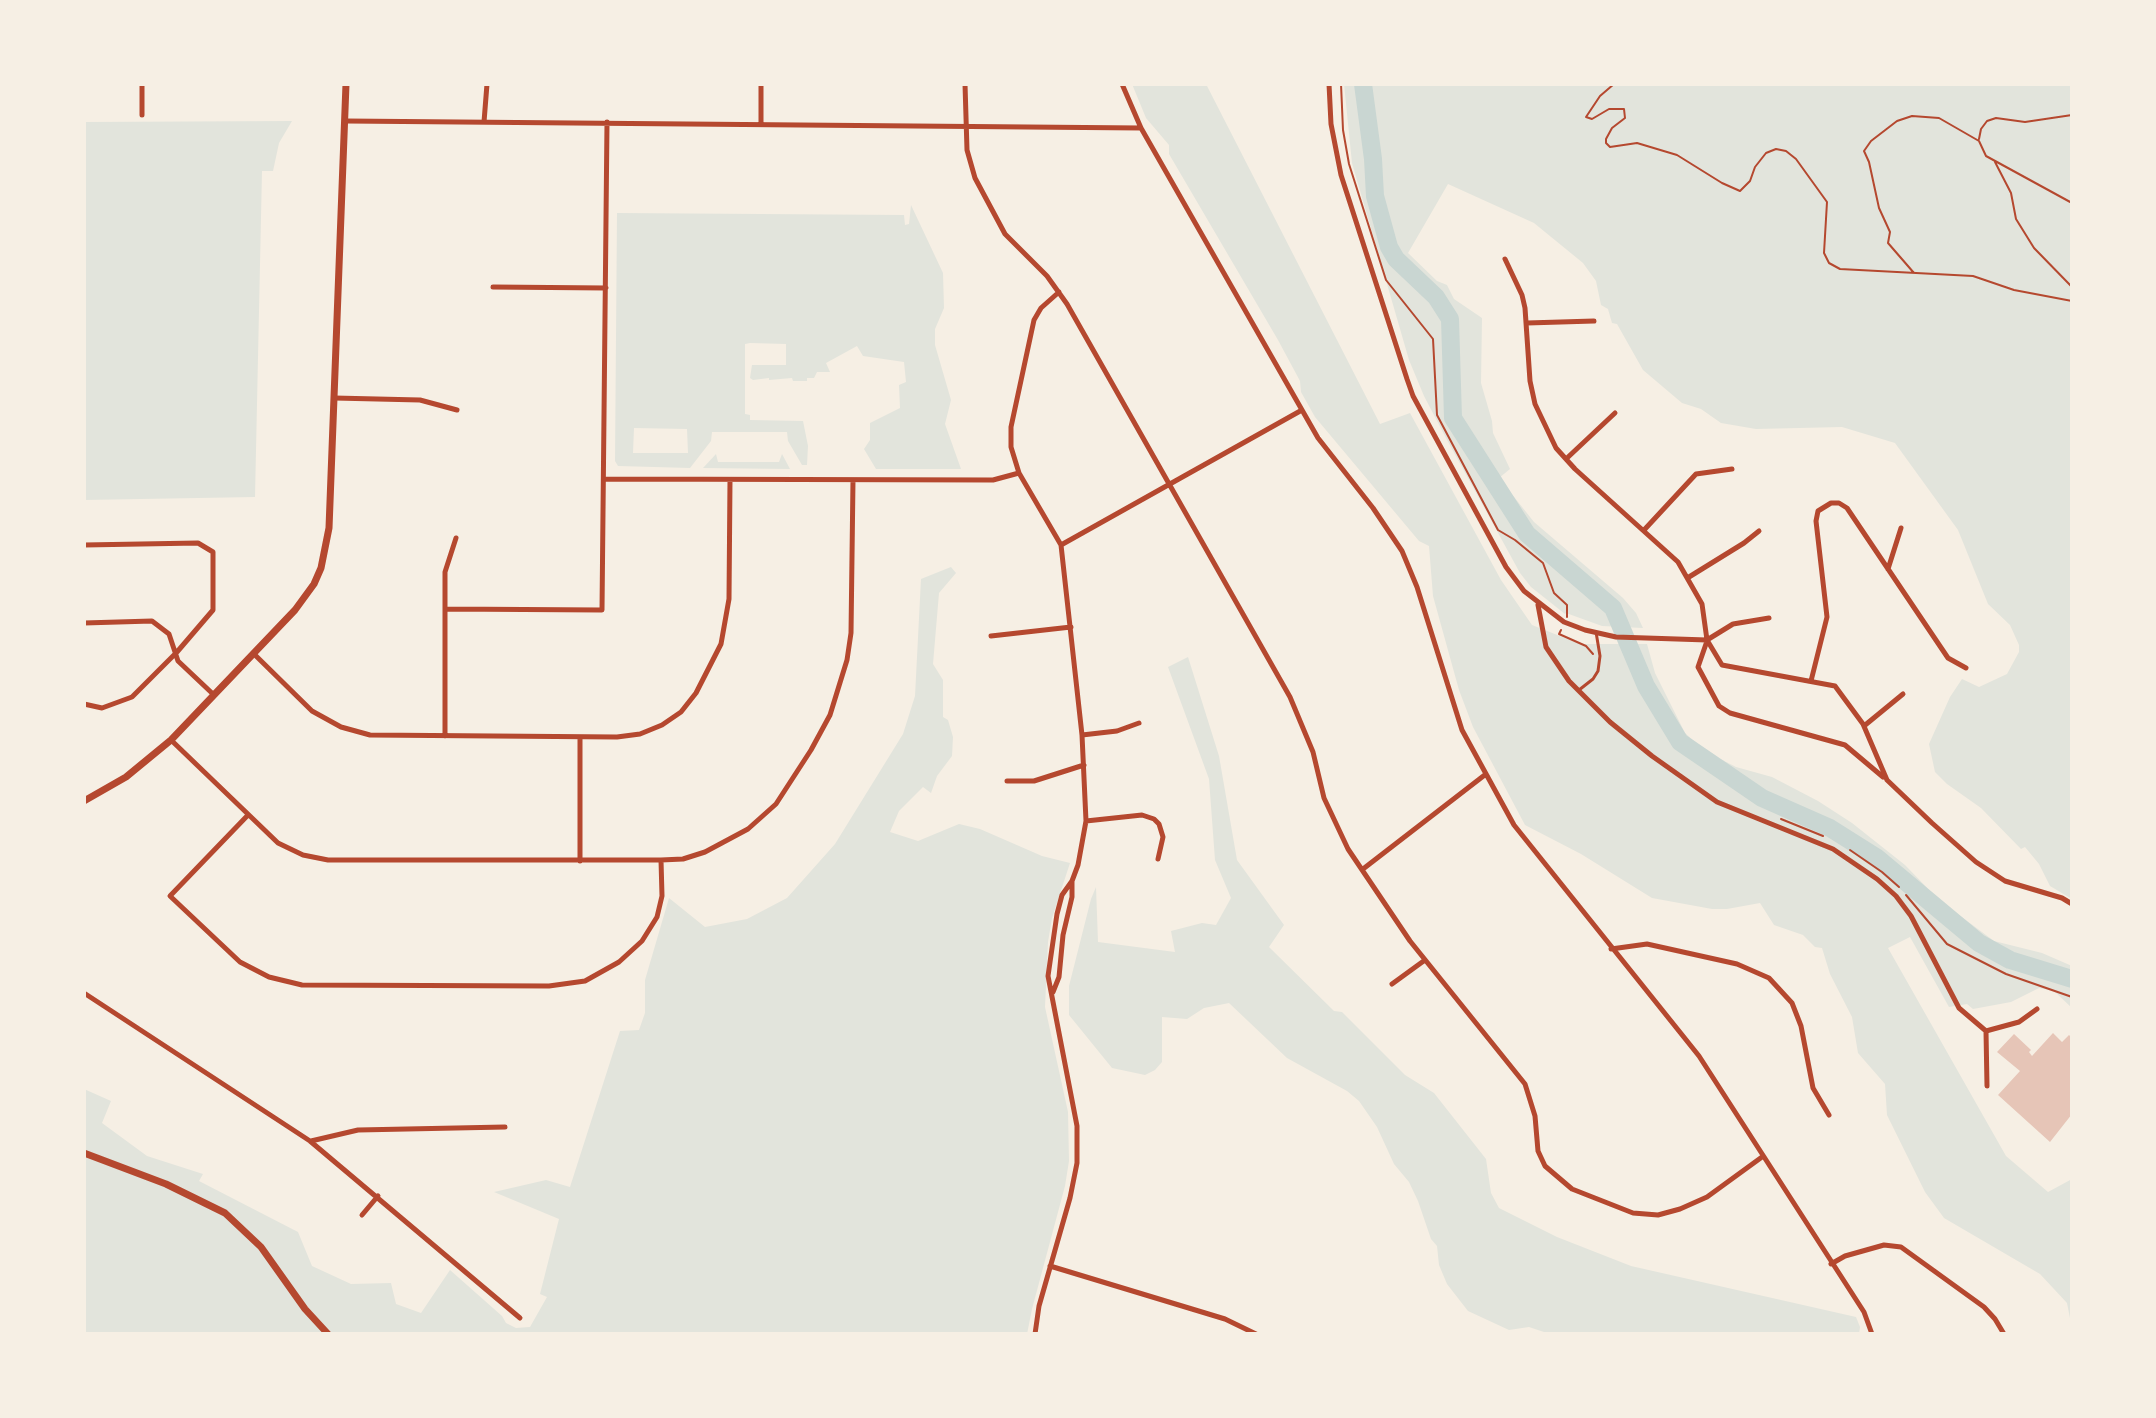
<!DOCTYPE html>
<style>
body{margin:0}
#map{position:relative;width:2156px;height:1418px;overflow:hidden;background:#f6efe4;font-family:"Noto Sans",sans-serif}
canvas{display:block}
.frame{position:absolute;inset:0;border:86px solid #f6efe4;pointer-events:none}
</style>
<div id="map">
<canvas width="2156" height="1418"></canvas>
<div class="frame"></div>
</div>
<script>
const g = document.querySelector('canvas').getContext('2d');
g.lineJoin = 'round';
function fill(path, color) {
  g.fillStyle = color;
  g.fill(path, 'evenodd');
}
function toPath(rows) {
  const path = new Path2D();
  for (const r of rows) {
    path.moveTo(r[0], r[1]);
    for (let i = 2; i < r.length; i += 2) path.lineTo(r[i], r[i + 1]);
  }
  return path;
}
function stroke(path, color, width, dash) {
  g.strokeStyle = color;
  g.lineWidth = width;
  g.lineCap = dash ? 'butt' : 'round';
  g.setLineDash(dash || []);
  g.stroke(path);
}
fill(toPath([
 [1132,84,1206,84,1380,424,1410,413,1501,580,1532,625,1580,644,1647,644,1655,673,1685,733,1705,751,1736,767,1772,777,1818,801,1852,823,1905,865,1939,900,1994,941,2042,953,2072,966,2072,1008,2054,991,2039,988,2011,1002,1973,1009,1967,1004,1949,1007,1910,937,1888,948,2006,1156,2048,1192,2072,1179,2072,1328,2067,1303,2040,1274,1944,1218,1925,1192,1887,1115,1885,1084,1858,1053,1852,1017,1830,974,1822,948,1815,947,1803,935,1774,925,1760,903,1727,909,1712,909,1652,898,1581,854,1525,825,1473,727,1459,690,1433,596,1429,546,1419,541,1315,417,1301,392,1300,381,1278,340,1169,154,1169,145,1146,118],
 [1344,84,2072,84,2072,899,2050,886,2039,864,2025,847,2021,849,1981,808,1947,784,1935,772,1929,744,1950,697,1962,679,1979,687,2007,674,2019,652,2019,645,2010,625,1988,604,1958,530,1895,443,1842,427,1756,429,1721,423,1701,409,1682,403,1643,370,1617,324,1612,323,1608,309,1601,305,1596,281,1583,263,1534,223,1448,184,1408,253,1437,281,1447,285,1454,299,1482,318,1481,383,1492,421,1493,433,1510,469,1499,478,1534,522,1623,598,1636,613,1643,628,1602,626,1566,613,1565,614,1531,587,1520,573,1446,438,1424,396,1409,360,1352,163],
 [292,121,279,143,273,171,262,171,255,497,84,500,84,122],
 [911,205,943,273,944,308,935,329,935,345,951,400,945,424,961,469,876,469,864,449,870,440,870,423,900,408,899,385,906,382,904,362,863,356,857,346,826,363,830,372,817,372,814,378,807,378,807,381,793,381,792,378,769,380,769,378,753,380,750,378,752,365,786,365,786,344,750,343,745,344,745,414,750,415,750,420,803,421,808,446,807,465,802,465,788,441,787,432,712,432,711,441,690,468,618,466,615,461,617,213,904,215,905,225,909,224],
 [634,428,687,429,688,453,633,453],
 [716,454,718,462,779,462,782,454,790,469,703,468],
 [951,567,956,573,939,593,933,664,943,680,943,717,948,720,953,737,952,756,937,776,931,793,923,787,899,811,890,832,918,841,959,824,980,829,1042,856,1070,863,1052,918,1048,942,1045,1007,1068,1112,1069,1161,1065,1186,1032,1309,1027,1334,84,1334,84,1089,111,1101,102,1123,147,1156,203,1174,199,1181,298,1232,312,1266,351,1284,391,1283,396,1304,421,1313,450,1270,502,1316,506,1323,516,1328,530,1327,547,1297,540,1294,559,1219,494,1192,546,1180,570,1187,620,1031,639,1030,645,1013,645,980,669,898,705,927,747,919,787,898,835,844,903,734,915,696,921,579],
 [1188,657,1219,756,1237,860,1284,925,1269,947,1334,1011,1342,1012,1405,1075,1434,1093,1486,1159,1491,1193,1499,1208,1557,1237,1631,1266,1856,1317,1860,1327,1859,1334,1550,1334,1529,1327,1509,1330,1468,1311,1447,1284,1439,1265,1437,1246,1431,1239,1418,1201,1409,1182,1394,1164,1377,1127,1359,1101,1347,1091,1287,1058,1229,1003,1204,1008,1187,1019,1162,1017,1162,1062,1155,1070,1145,1075,1112,1068,1069,1015,1069,986,1091,899,1096,887,1098,942,1175,952,1171,931,1202,923,1216,925,1231,898,1215,860,1209,779,1168,667]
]), '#e2e4dc');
stroke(toPath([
 [1363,84,1373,159,1375,196,1389,247,1396,259,1436,297,1450,319,1453,418,1527,534,1613,608,1646,686,1680,742,1762,798,1830,828,1876,857,1979,943,2010,960,2072,979]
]), '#c9d6d2', 18);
fill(toPath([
 [2053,1033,2062,1042,2069,1035,2072,1038,2072,1114,2050,1142,1998,1095,2020,1071,1997,1052,2014,1034,2031,1050,2029,1052,2032,1056]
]), '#e6c5b7');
stroke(toPath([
 [1341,84,1343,130,1349,164,1386,280,1433,339,1437,415,1498,530,1515,540,1543,563,1554,593,1567,605,1567,617],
 [1614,84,1600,96,1586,117,1592,119,1609,109,1624,109,1625,118,1612,128,1606,139,1606,143,1610,147,1637,143,1677,155,1722,183,1740,191,1750,181,1755,167,1766,153,1776,149,1786,151,1796,159,1827,202,1824,253,1829,263,1840,269,1973,276,2014,290,2072,301],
 [1979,139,1981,129,1987,121,1996,118,2025,122,2072,115],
 [1995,162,2011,193,2016,219,2034,248,2072,287],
 [1914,273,1888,243,1890,232,1879,208,1869,162,1864,151,1871,141,1897,121,1912,116,1939,118,1979,141,1986,156,2072,203],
 [1561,630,1559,634,1586,646,1593,654],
 [1781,819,1823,836],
 [1850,850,1882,872,1899,887],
 [1906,895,1947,944,2006,974,2072,997]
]), '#b5482f', 2);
stroke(toPath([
 [1579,690,1593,679,1598,671,1600,656,1596,632]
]), '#b5482f', 3);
stroke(toPath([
 [965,84,967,150,975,178,1005,234,1047,276,1067,304,1290,697,1313,752,1324,798,1348,849,1410,941,1525,1084,1535,1116,1538,1151,1545,1166,1572,1189,1633,1213,1658,1215,1680,1209,1707,1197,1762,1157],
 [1122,84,1141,128,1318,438,1373,508,1402,551,1417,587,1462,730,1514,825,1699,1056,1864,1312,1872,1334],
 [1329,84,1331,124,1341,175,1407,379,1413,396,1506,567,1524,591,1564,622,1585,630,1616,637,1707,640,1722,665,1835,686,1863,724,1887,780,1932,823,1976,862,2005,881,2062,898,2072,904],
 [142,115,142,84],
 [346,121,1141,128],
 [484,122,487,84],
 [761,124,761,84],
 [1505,259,1522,295,1525,308,1530,381,1535,404,1556,448,1575,469,1678,562,1702,604,1707,640,1733,624,1769,618],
 [493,287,606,288],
 [1527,323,1594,321],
 [334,398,420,400,457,410],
 [1566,459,1615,413],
 [605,479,993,480,1019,473],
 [1645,529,1696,474,1732,469],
 [84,545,198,543,213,552,213,610,177,652,132,697,102,708,84,704],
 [1061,545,1302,410],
 [1888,569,1901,528],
 [1689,577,1744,543,1759,531],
 [1538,605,1546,647,1569,681,1610,722,1652,756,1717,802,1833,849,1877,879,1896,896,1911,916,1959,1008,1986,1031,2019,1022,2037,1009],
 [445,609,602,610,607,122],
 [84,623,152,621,169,634,178,661,214,695],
 [991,636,1071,627],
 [1707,641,1698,667,1719,706,1730,713,1845,745,1883,777],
 [254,654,312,711,341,727,370,735,617,737,640,734,662,725,681,712,696,693,721,644,729,599,730,480],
 [1811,681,1827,617,1816,521,1818,511,1831,503,1839,503,1847,508,1948,658,1966,668],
 [1864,726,1903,694],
 [1082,735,1117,731,1139,723],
 [445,736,445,572,456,538],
 [171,740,278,843,303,855,328,860,661,860,683,859,705,852,748,829,776,804,811,750,830,715,847,660,851,633,853,480],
 [1007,781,1034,781,1084,765],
 [248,815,170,896,240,962,269,977,302,985,549,986,585,981,619,962,642,941,657,917,662,896,661,860],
 [1086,821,1142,815,1154,819,1159,824,1163,837,1158,859],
 [580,861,580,737],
 [1363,869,1486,774],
 [1611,949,1647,944,1737,964,1769,978,1792,1003,1801,1026,1813,1088,1829,1115],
 [1392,984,1425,960],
 [1053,992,1059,977,1063,935,1072,897,1072,882],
 [84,993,310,1141,520,1318],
 [1986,1031,1987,1086],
 [311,1141,358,1130,505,1127],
 [362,1215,378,1196],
 [1831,1264,1845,1256,1884,1245,1901,1247,1984,1307,1995,1319,2004,1334],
 [1050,1266,1225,1319,1256,1334],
 [1035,1334,1039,1306,1070,1198,1077,1163,1077,1126,1048,976,1057,914,1062,895,1072,881,1078,865,1086,821,1082,735,1061,545,1019,473,1011,447,1011,427,1034,320,1041,308,1059,292]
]), '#b5482f', 5);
stroke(toPath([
 [84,801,126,777,171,740,295,610,314,584,321,568,329,528,346,84],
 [84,1153,166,1184,225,1213,261,1247,305,1309,328,1334]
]), '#b5482f', 7);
</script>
